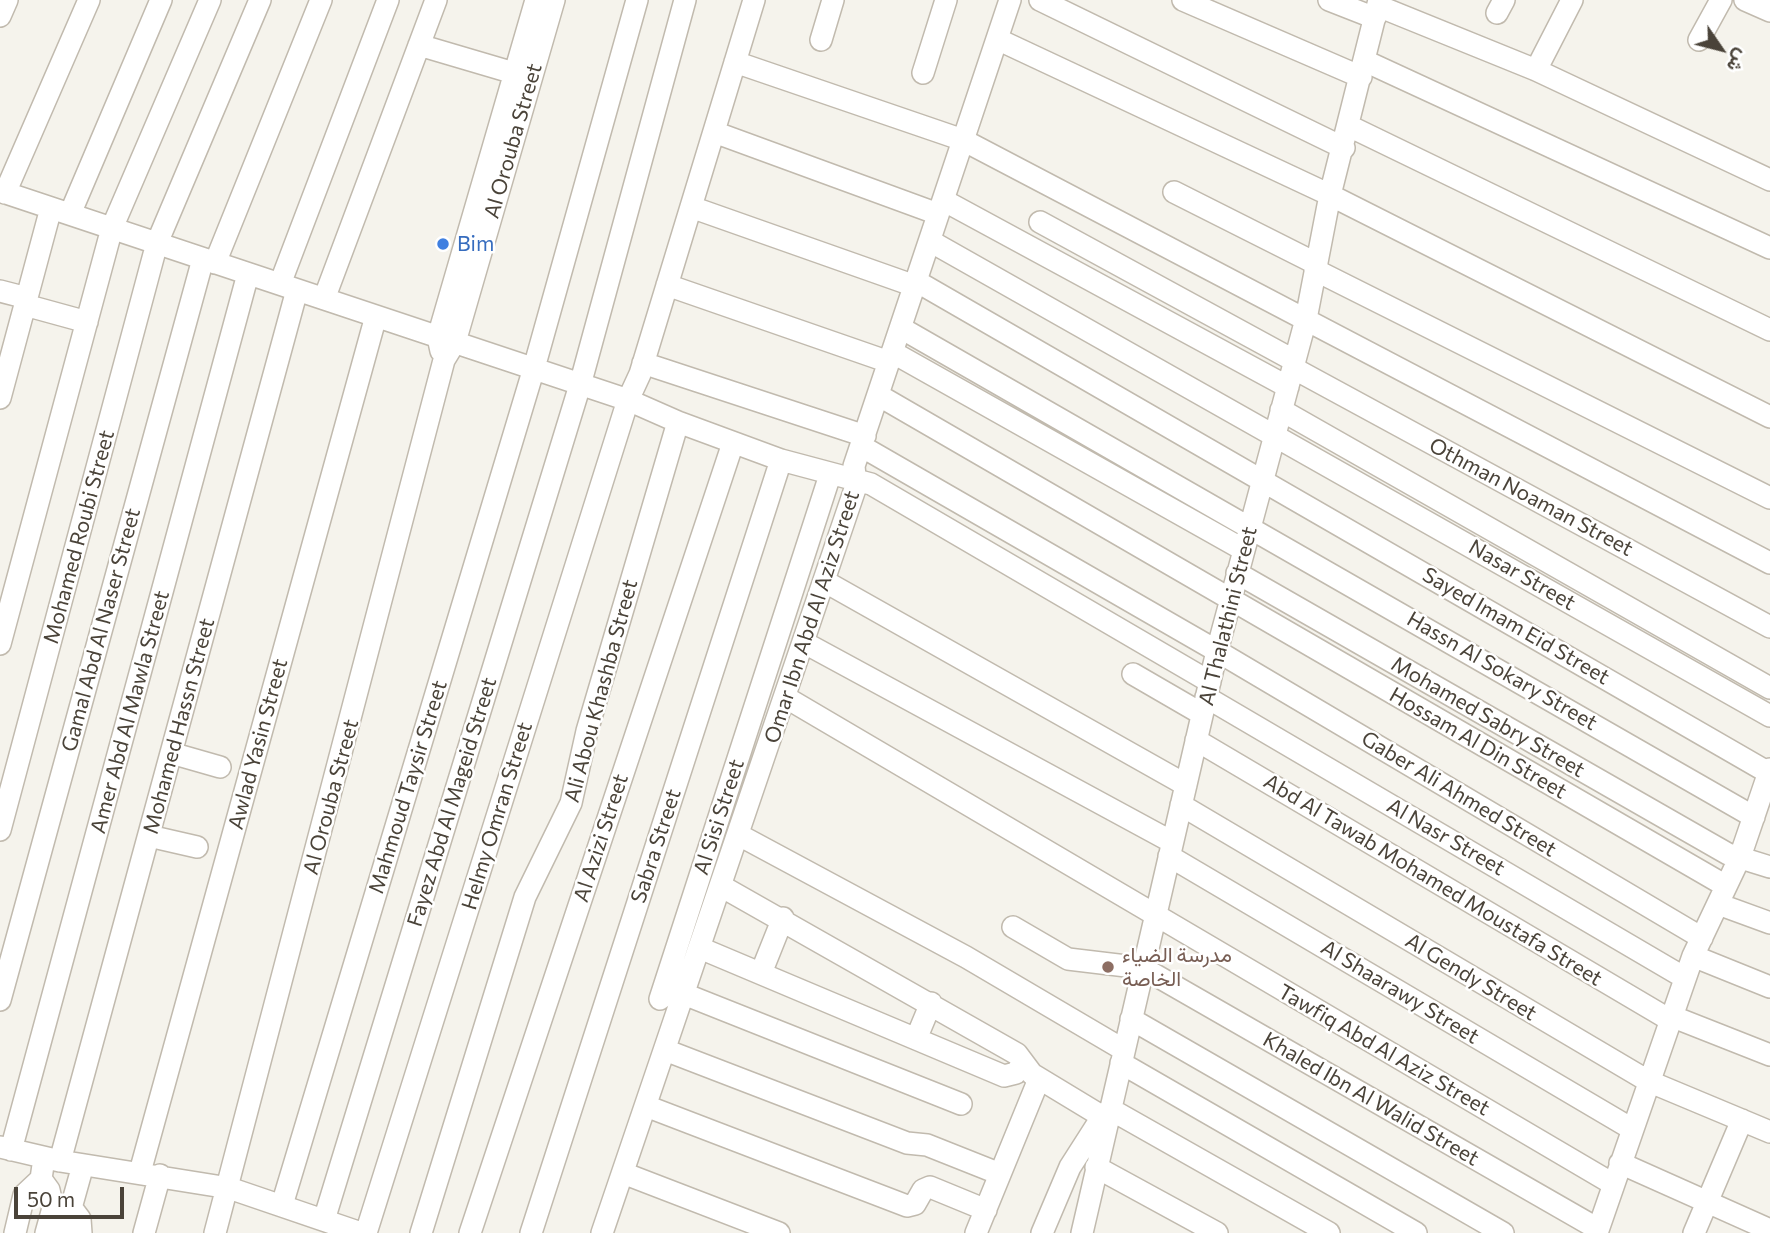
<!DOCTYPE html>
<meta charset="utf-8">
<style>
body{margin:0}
#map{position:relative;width:1770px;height:1233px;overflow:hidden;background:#f5f3ec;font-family:Commissioner,Vazirmatn,sans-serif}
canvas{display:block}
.north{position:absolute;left:1686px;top:14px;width:70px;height:70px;-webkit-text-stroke:5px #fff;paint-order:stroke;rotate:125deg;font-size:19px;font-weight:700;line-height:28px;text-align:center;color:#4a4339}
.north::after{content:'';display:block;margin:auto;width:24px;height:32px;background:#4a4339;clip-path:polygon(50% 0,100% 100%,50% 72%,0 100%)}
.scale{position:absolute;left:14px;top:1187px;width:110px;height:32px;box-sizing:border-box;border:4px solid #4a4339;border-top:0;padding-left:9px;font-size:21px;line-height:24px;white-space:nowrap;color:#4a4339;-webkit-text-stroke:5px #fff;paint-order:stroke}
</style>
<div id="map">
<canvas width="1770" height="1233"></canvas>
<div class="north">ش</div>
<div class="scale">50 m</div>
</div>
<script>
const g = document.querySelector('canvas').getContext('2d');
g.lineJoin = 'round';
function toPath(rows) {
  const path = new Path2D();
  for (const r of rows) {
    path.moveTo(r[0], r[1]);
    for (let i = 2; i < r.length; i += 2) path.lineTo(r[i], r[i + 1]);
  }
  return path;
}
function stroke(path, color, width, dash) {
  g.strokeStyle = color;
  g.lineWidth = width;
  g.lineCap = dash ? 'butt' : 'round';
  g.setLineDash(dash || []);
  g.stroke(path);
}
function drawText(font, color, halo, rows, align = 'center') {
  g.font = font + ' Commissioner,Vazirmatn,sans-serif';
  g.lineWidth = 5;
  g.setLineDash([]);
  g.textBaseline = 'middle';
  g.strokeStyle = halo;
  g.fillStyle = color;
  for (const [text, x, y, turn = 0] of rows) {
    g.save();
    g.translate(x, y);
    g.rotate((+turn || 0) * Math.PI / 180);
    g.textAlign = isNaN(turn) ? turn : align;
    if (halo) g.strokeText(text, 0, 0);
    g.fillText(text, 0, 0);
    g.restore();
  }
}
const minor = toPath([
 [1040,0,1344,148],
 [1183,0,1361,77],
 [1329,0,1375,18],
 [1745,0,1770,11],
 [1378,6,1536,70,1770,180],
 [1497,13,1504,0],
 [0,16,7,0],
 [997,39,1330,195,1770,417],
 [821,40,833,0],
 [1699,40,1721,0],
 [419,45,514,73],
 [1365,61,1770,248],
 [735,62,963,140,1770,563],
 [1536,70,1572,0],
 [923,73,946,0],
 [1349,126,1770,330],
 [714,132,938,214],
 [0,191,628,400,678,422,781,460,871,484,1210,682],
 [1174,192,1317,264],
 [5,193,89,0],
 [943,200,1288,387],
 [691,207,915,286],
 [70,214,161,0],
 [1040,222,1295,361],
 [930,241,1770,716],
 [215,263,321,0],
 [1315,270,1770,498],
 [916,281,1769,773],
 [280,284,388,0],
 [667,285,889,362],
 [0,291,27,298],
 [324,299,436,0],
 [25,305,87,322],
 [901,328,1754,817],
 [441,351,438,337,536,0],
 [892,352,1244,550],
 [643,363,865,436],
 [1293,368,1770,627],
 [878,395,1726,886],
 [0,398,51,208],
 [1281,410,1770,688],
 [861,446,1217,651,1702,938],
 [1237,573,1728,854,1770,867],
 [824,581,1186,785],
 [803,642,1172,842],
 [0,644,112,228,210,0],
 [1133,674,1202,714],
 [785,697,1613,1184],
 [1206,697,1685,978],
 [1196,740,1670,1020],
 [171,753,220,767],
 [1181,805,1648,1081,1770,1132],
 [0,830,157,243,260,0],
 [739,835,966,957,1124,1050],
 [149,836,197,847],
 [1169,856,1632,1129],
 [721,886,1017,1054,1032,1074,1108,1120],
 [1718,904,1770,923],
 [1013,927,1068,959,1143,968,1598,1229],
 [700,948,1004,1076,1016,1073,1022,1064],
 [1693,956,1770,987],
 [761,973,783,918],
 [684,994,961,1104],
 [660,999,830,475],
 [0,1000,203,259],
 [1671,1016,1770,1055],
 [1131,1019,1503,1233],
 [916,1039,931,1003],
 [665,1050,907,1143,927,1145,1000,1174],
 [1121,1063,1416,1233],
 [646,1106,907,1206,915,1204,923,1190,930,1187,986,1210],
 [1110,1109,1329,1233],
 [0,1147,60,1161,229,1188,361,1233],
 [11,1150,248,274],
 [60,1161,297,290],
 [1620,1163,1770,1230],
 [1096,1167,1217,1233],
 [140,1172,376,316],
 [623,1173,779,1233],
 [41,1179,49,1190,53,1208,46,1233],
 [282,1205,534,368,637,0],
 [71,1207,80,1219,81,1233],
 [324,1220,580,385,685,0],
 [15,1233,24,1195,41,1179,44,1158],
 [64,1233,83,1165],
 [144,1233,160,1175],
 [215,1233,444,360,455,342,554,0],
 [366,1233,628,400,640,374,754,0],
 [421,1233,525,897,571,803,587,731,678,422],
 [470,1233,733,443],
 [531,1233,781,460],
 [602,1233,856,486,854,466,1010,0],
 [976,1233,1039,1079],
 [1042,1233,1070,1167,1102,1117],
 [1082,1233,1217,651,1306,319,1330,195,1379,0],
 [1597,1233,1693,956,1740,857,1770,769],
 [1694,1233,1742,1120]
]);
stroke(minor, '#c1baae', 24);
stroke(minor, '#fff', 21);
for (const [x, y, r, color] of [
 [443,244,7,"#3f7fe0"],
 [1108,967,7,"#8d6e63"]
]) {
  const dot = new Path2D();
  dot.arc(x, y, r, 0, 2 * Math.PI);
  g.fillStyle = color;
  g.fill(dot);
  stroke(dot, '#fff', 2.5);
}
drawText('21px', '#4a4339', '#fff', [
 ["Al Orouba Street",513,141,-74],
 ["Othman Noaman Street",1531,497,28],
 ["Mohamed Roubi Street",79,537,-75],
 ["Nasar Street",1522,575,30],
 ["Al Thalathini Street",1228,616,-76],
 ["Omar Ibn Abd Al Aziz Street",812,617,-72],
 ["Sayed Imam Eid Street",1516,626,30],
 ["Gamal Abd Al Naser Street",101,630,-75],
 ["Hassn Al Sokary Street",1502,671,30],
 ["Ali Abou Khashba Street",601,691,-75],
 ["Amer Abd Al Mawla Street",130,712,-75],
 ["Mohamed Sabry Street",1488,717,30],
 ["Mohamed Hassn Street",179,726,-75],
 ["Hossam Al Din Street",1478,743,30],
 ["Awlad Yasin Street",258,744,-75],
 ["Mahmoud Taysir Street",408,787,-73],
 ["Gaber Ali Ahmed Street",1459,794,31],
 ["Al Orouba Street",331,797,-75],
 ["Fayez Abd Al Mageid Street",452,802,-73],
 ["Helmy Omran Street",497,816,-73],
 ["Al Sisi Street",719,817,-72],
 ["Al Nasr Street",1446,837,30],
 ["Al Azizi Street",601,838,-72],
 ["Sabra Street",656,846,-72],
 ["Abd Al Tawab Mohamed Moustafa Street",1433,880,31],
 ["Al Gendy Street",1471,977,31],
 ["Al Shaarawy Street",1400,992,31],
 ["Tawfiq Abd Al Aziz Street",1384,1050,30],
 ["Khaled Ibn Al Walid Street",1371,1099,30]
]);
drawText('21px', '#366cbe', '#fff', [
 ["Bim",457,244]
], 'left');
drawText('21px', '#785e54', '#fff', [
 ["مدرسة الضياء",1122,955],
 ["الخاصة",1122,979]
], 'left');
</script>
